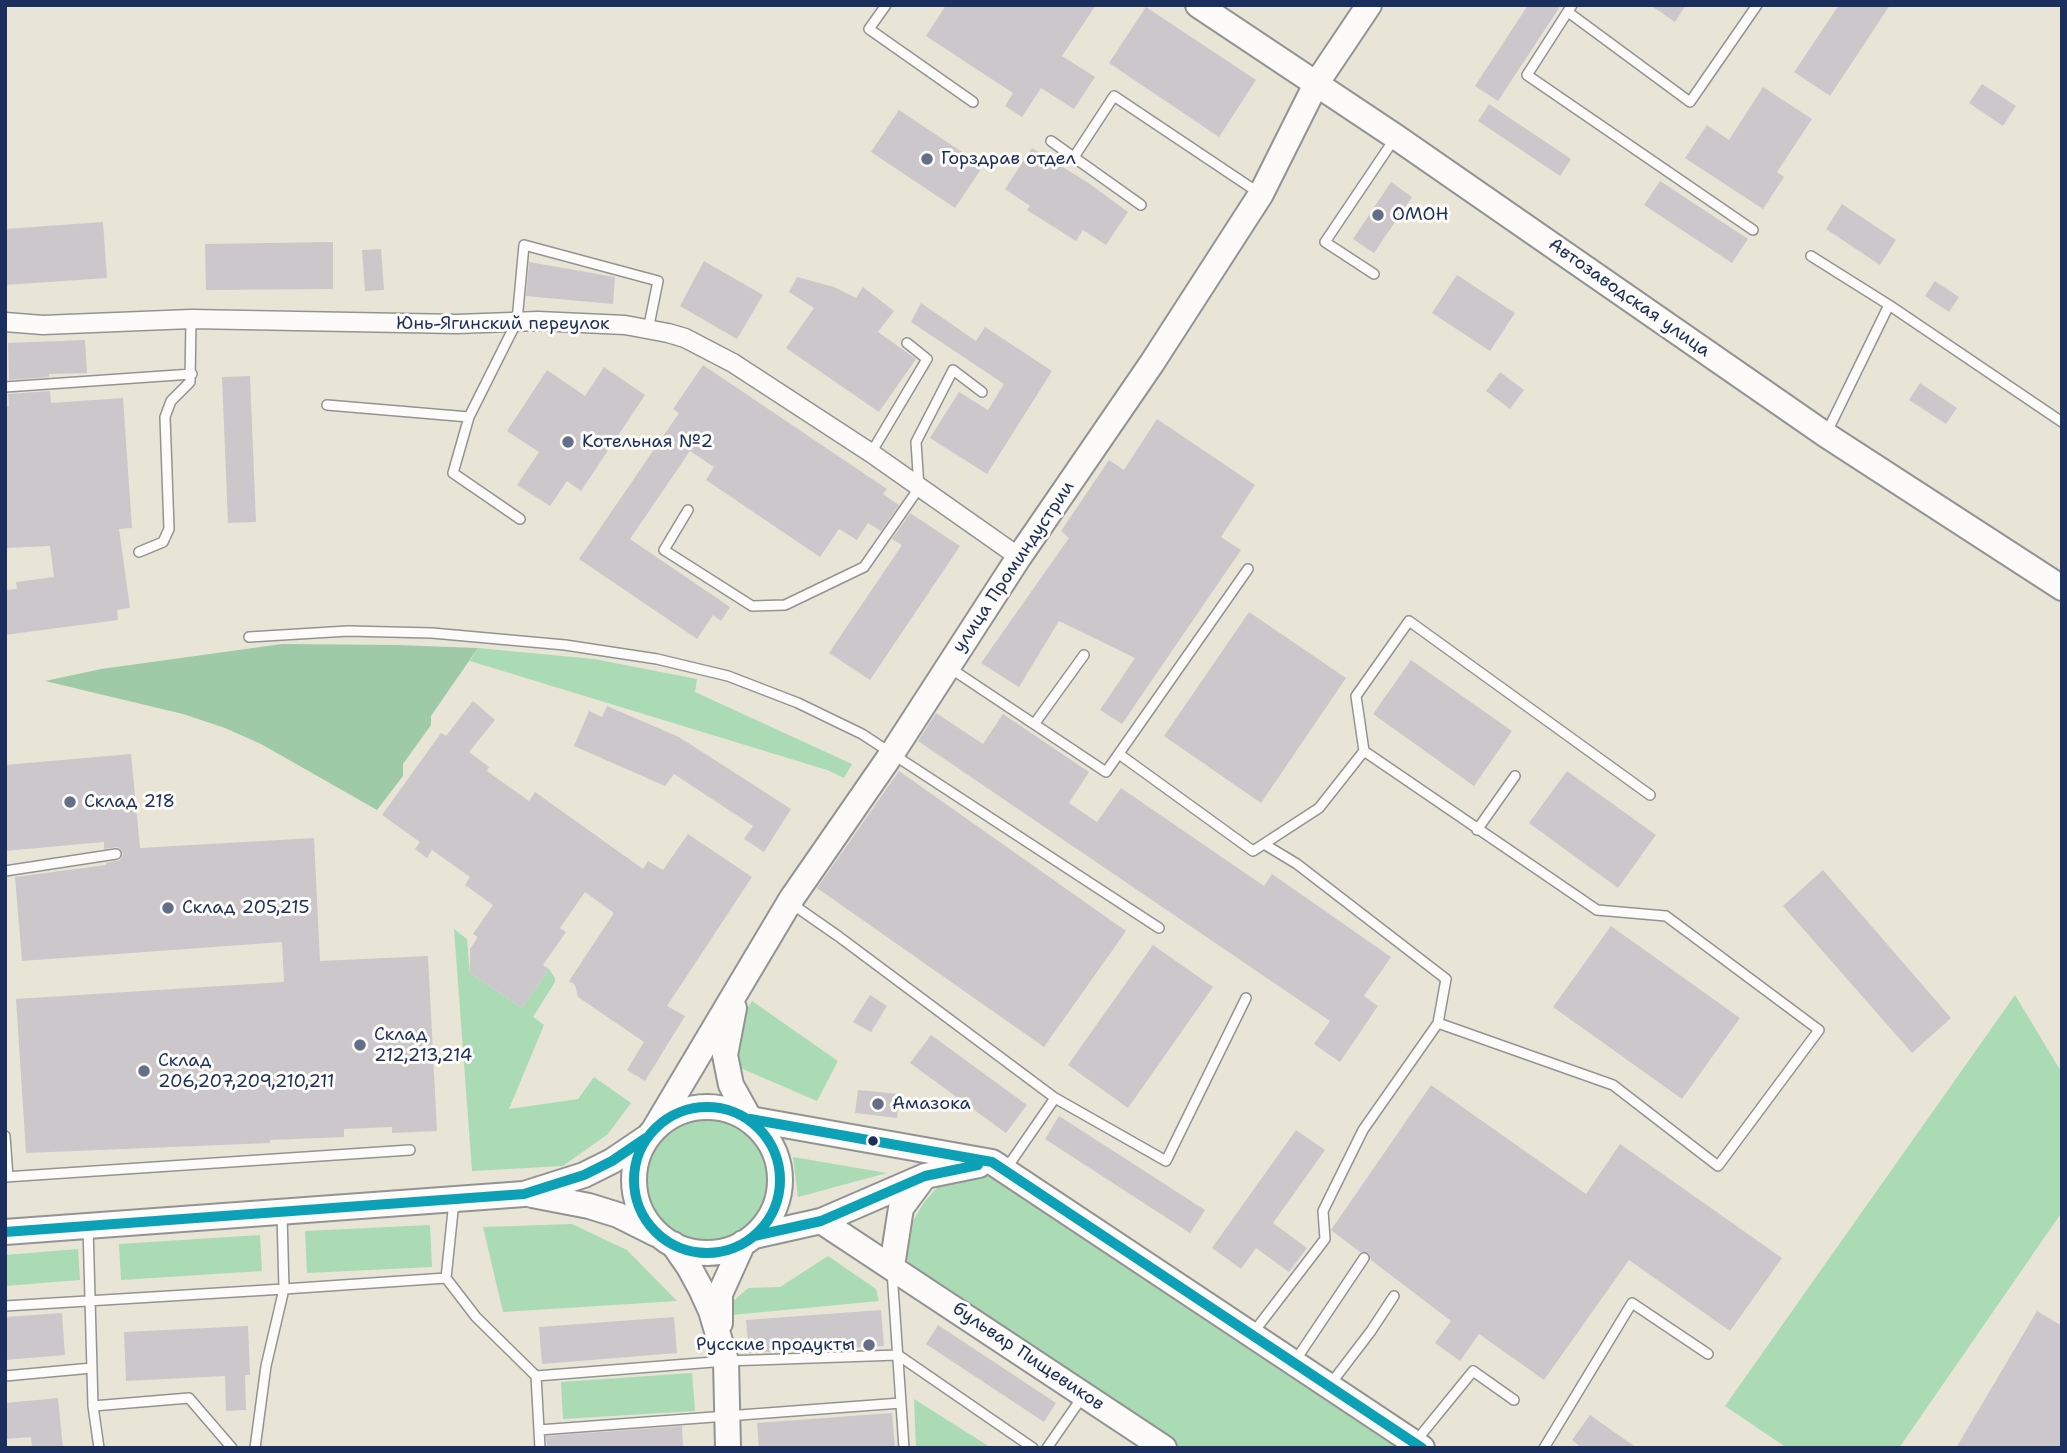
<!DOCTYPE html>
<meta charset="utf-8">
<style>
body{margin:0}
#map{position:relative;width:2067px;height:1453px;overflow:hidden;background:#e8e5d7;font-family:"Shantell Sans",sans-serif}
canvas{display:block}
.frame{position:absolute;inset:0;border:7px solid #1b2f5e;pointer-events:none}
</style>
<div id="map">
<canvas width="2067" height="1453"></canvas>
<div class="frame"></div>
</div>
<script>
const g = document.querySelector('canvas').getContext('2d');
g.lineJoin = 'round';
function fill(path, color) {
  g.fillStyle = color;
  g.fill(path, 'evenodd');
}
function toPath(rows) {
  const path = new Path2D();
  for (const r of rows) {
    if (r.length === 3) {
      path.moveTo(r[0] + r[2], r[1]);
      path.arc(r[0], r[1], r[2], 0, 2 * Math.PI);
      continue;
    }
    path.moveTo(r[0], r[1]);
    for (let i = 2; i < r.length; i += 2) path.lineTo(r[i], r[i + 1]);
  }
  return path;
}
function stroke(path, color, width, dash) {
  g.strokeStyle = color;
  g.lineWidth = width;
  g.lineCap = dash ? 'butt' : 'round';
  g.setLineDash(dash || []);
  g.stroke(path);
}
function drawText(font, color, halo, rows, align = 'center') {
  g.font = font + ' "Shantell Sans",sans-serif';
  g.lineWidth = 6;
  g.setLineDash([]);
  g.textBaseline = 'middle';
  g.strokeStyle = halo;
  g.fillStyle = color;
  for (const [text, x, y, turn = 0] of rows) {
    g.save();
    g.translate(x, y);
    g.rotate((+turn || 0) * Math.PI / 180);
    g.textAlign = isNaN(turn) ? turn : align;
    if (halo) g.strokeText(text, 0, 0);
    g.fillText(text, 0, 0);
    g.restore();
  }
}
fill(toPath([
 [478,648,594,659,697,679,695,692,852,764,844,778,827,770,470,661],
 [454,929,467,939,470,973,522,1008,549,969,555,978,555,982,533,1017,544,1025,509,1109,578,1099,594,1077,631,1103,608,1134,563,1166,472,1171],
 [2015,995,2062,1073,2062,1212,1899,1448,1787,1448,1725,1406],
 [752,1001,838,1061,817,1101,738,1067,730,1036],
 [707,1181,61],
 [793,1157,887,1173,798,1197],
 [989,1176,1401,1448,1178,1448,910,1268,905,1253,905,1235,924,1202,944,1180],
 [572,1224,627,1250,677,1301,503,1312,483,1227],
 [430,1225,432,1267,307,1273,305,1231],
 [260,1235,262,1271,121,1280,119,1244],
 [78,1249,80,1280,5,1286,5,1255],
 [828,1256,876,1289,879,1301,732,1315,731,1303,748,1288,780,1287],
 [692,1373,695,1411,563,1419,561,1382],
 [914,1399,990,1447,990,1448,916,1448]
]), '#aadbb5');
fill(toPath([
 [282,644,397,645,478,648,431,716,431,725,403,764,403,776,377,810,261,744,225,728,183,714,45,681,101,669]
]), '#9ecaa8');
fill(toPath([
 [946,5,1096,5,1062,56,1095,77,1074,109,1041,88,1022,117,1005,106,1013,93,926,36],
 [1528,5,1561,5,1498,101,1475,86],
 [1650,5,1686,5,1675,22],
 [1839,5,1890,5,1830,96,1794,72],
 [1146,7,1256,80,1219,137,1109,63],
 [1982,84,2016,106,2003,126,1969,103],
 [1763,87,1812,119,1777,172,1784,177,1763,209,1685,158,1707,125,1729,140],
 [1489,104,1571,159,1560,176,1478,121],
 [899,110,983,166,955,208,871,152],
 [1032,148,1087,182,1128,212,1106,245,1083,230,1076,241,1027,210,1030,206,1005,189],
 [1660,181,1748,239,1732,263,1644,205],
 [1391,182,1412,197,1374,253,1353,239],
 [1842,204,1896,240,1880,265,1826,229],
 [103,222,107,278,5,285,5,229],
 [333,242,333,289,206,290,205,244],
 [381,249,384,290,365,291,362,250],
 [704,261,763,295,737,339,680,306],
 [529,262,615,277,613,304,526,296],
 [1457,275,1515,313,1490,351,1432,313],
 [797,277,834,287,856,298,863,287,894,311,878,332,916,359,879,412,786,348,814,308,789,292],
 [1935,281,1959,297,1949,312,1925,296],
 [921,303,976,341,985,327,1052,371,987,474,930,438,959,392,988,410,1004,384,911,322],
 [85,340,87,373,49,374,49,377,9,380,8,343],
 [703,365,887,489,883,494,899,505,881,531,868,523,857,540,839,529,820,557,706,480,714,467,690,451,630,539,730,607,721,621,713,615,697,639,579,559,679,413,673,409],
 [604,367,645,395,581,491,567,481,550,506,517,485,539,452,507,431,547,370,585,396],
 [1500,372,1524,390,1510,409,1486,391],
 [250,376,256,522,228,523,222,377],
 [1920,383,1957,408,1946,424,1909,400],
 [50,391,51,403,123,398,132,528,119,529,130,608,117,610,118,620,5,635,5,590,17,589,16,582,54,577,50,546,5,548,5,406,9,406,8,394],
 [1157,419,1255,485,1221,537,1241,550,1122,724,1100,710,1135,658,1059,621,1019,687,981,663,1069,538,1061,531,1109,460,1124,470],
 [910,513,960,546,870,680,829,653,902,545,892,539],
 [1249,612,1346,678,1261,803,1164,736],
 [1411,660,1512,731,1474,786,1373,714],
 [473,701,495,720,469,752,489,767,487,771,529,801,535,792,643,869,648,861,663,870,688,834,752,877,667,1006,685,1016,645,1081,627,1070,644,1042,578,997,575,985,569,981,614,913,585,892,560,928,566,932,543,965,549,969,522,1008,470,973,470,949,478,937,473,934,493,905,465,885,470,877,432,850,427,858,415,849,420,842,382,815,441,733,446,736],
 [607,706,679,737,791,809,764,852,744,839,753,826,674,774,665,786,574,746,589,711,602,717],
 [936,713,983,744,1003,714,1089,772,1069,803,1097,822,1121,788,1264,886,1272,874,1391,957,1364,996,1378,1006,1340,1062,1314,1044,1330,1021,918,741],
 [131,754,140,848,314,838,320,961,428,956,437,1131,392,1133,392,1127,344,1129,344,1137,270,1140,270,1143,26,1153,16,999,284,982,282,942,22,961,15,877,106,865,106,863,120,860,123,854,118,847,104,849,104,842,5,851,5,765],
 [899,771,1126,931,1044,1047,817,888],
 [1567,771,1656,835,1618,888,1529,823],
 [1823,870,1951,1018,1912,1053,1783,906],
 [1611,926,1740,1018,1682,1099,1553,1007],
 [1153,945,1213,987,1128,1108,1068,1065],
 [870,995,887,1006,871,1032,853,1022],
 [931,1035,1027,1105,1006,1133,910,1063],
 [1431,1085,1586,1194,1620,1144,1782,1258,1730,1331,1629,1260,1544,1380,1479,1334,1460,1361,1435,1343,1451,1321,1371,1260,1368,1253,1360,1252,1331,1230],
 [858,1090,900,1094,897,1118,855,1113],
 [1059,1116,1205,1210,1190,1233,1045,1139],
 [1296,1130,1325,1150,1273,1223,1307,1248,1289,1272,1256,1248,1241,1269,1212,1248],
 [881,1310,884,1346,749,1353,746,1320],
 [2037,1311,2062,1326,2062,1448,1956,1448],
 [62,1313,65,1355,5,1360,5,1317],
 [674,1317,677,1353,542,1364,539,1327],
 [938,1325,1056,1403,1044,1422,926,1344],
 [248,1326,250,1375,245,1375,246,1410,226,1411,225,1376,126,1381,124,1332],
 [58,1398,63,1448,32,1448,31,1437,5,1439,5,1403],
 [892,1413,895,1448,759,1448,757,1423],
 [1590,1415,1637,1448,1582,1448,1572,1440],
 [682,1426,683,1448,547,1448,546,1436]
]), '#ccc7ca');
const service = toPath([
 [886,5,869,29,973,102],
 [1572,5,1527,75,1753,230],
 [1568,12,1690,102,1757,5],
 [1051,141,1141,205],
 [1074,157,1114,96,1259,193],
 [1811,256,1889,305,2062,422],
 [1374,274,1325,242,1395,138],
 [5,387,192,374],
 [327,405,469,417,517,321,524,245,658,281,648,330],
 [469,417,453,473,520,519],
 [1827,432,1889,305],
 [871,453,927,359,907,343],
 [688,510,664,550,752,606,785,605,864,567,919,488,916,442,953,370,982,392],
 [139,552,163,542,169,529,165,417,171,401,190,382,191,319],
 [249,637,348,631,432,633,565,645,657,659,728,676,798,703,862,734,1159,928],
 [950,668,1106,772,1248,569],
 [1035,723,1084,655],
 [1364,751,1356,696,1409,621,1650,795],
 [1119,754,1253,851,1319,808,1364,751,1597,910,1666,916,1819,1030,1718,1166,1613,1085,1438,1023,1363,1130,1323,1211,1325,1239,1253,1333],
 [1477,830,1515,776],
 [1264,844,1297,864,1446,979,1438,1023],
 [5,871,116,854],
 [792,904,838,936,1055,1098],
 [5,1136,8,1177],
 [1006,1169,1055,1098,1166,1161,1246,998],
 [5,1177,410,1150],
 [282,1214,284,1289,446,1278,454,1201],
 [88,1226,93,1406,99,1448],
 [892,1271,904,1448],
 [446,1278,476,1317,536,1376],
 [5,1306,284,1289,266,1366,255,1448],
 [1295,1361,1364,1258],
 [5,1376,92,1368],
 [1329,1386,1371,1331,1394,1296],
 [93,1406,189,1398,232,1448],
 [539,1430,901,1403],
 [1416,1441,1473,1371,1514,1400],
 [540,1448,536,1376,726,1361,898,1355,1033,1448],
 [1047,1448,1083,1396],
 [1544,1448,1632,1303,1708,1354]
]);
const minor = toPath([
 [5,322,43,325,191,319,457,324,538,321,625,325,668,333,685,338,733,363,871,453,1019,557]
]);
const secondary = toPath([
 [1198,5,1396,137,1826,435,2062,588],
 [734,1008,725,1055,731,1085,750,1119,992,1162,1422,1448],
 [707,1180,73],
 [655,1128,792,898,893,752,1019,557,1152,363,1261,194,1316,84,1369,5],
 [532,1195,589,1206,618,1215,656,1234],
 [821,1221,1164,1448],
 [5,1232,524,1194,584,1175,612,1161,646,1138],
 [754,1236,821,1221,925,1176,979,1165],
 [673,1244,689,1267,701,1289,711,1311,726,1361,728,1448],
 [892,1266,901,1208,924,1177],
 [720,1323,720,1294,743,1243]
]);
stroke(service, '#929494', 12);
stroke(minor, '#929494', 21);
stroke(secondary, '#929494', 28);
stroke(service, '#fcfbf9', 9);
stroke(minor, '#fcfbf9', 18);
stroke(secondary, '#fcfbf9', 24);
stroke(toPath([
 [707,1180,73],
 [750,1119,992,1162,1422,1448],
 [5,1232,524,1194,584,1175,612,1161,646,1138],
 [754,1236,821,1221,925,1176,978,1165]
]), '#0ca1b7', 10);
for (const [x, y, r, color] of [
 [927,159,7,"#636f88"],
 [1378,215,7,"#636f88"],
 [568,442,7,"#636f88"],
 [70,802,7,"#636f88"],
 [168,908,7,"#636f88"],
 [360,1045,7,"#636f88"],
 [144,1071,7,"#636f88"],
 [878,1104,7,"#636f88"],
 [873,1141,6,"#1b2f5e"],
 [869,1345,7,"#636f88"]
]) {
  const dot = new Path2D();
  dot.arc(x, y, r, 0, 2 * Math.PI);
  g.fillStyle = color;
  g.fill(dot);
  stroke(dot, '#fdfcf7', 2.5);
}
drawText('18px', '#1b2f5e', '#fdfcf7', [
 ["Горздрав отдел",941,159],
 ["ОМОН",1392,215],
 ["Котельная №2",582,442],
 ["Склад 218",84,802],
 ["Склад 205,215",182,908],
 ["Склад",374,1035],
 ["212,213,214",374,1056],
 ["Склад",158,1061],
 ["206,207,209,210,211",158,1082],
 ["Амазока",892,1104],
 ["Русские продукты",855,1345,"right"]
], 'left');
drawText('18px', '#1b2f5e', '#fdfcf7', [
 ["Автозаводская улица",1629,298,35],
 ["Юнь-Ягинский переулок",503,324],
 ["улица Проминдустрии",1014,567,-56],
 ["бульвар Пищевиков",1028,1357,34]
]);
</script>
